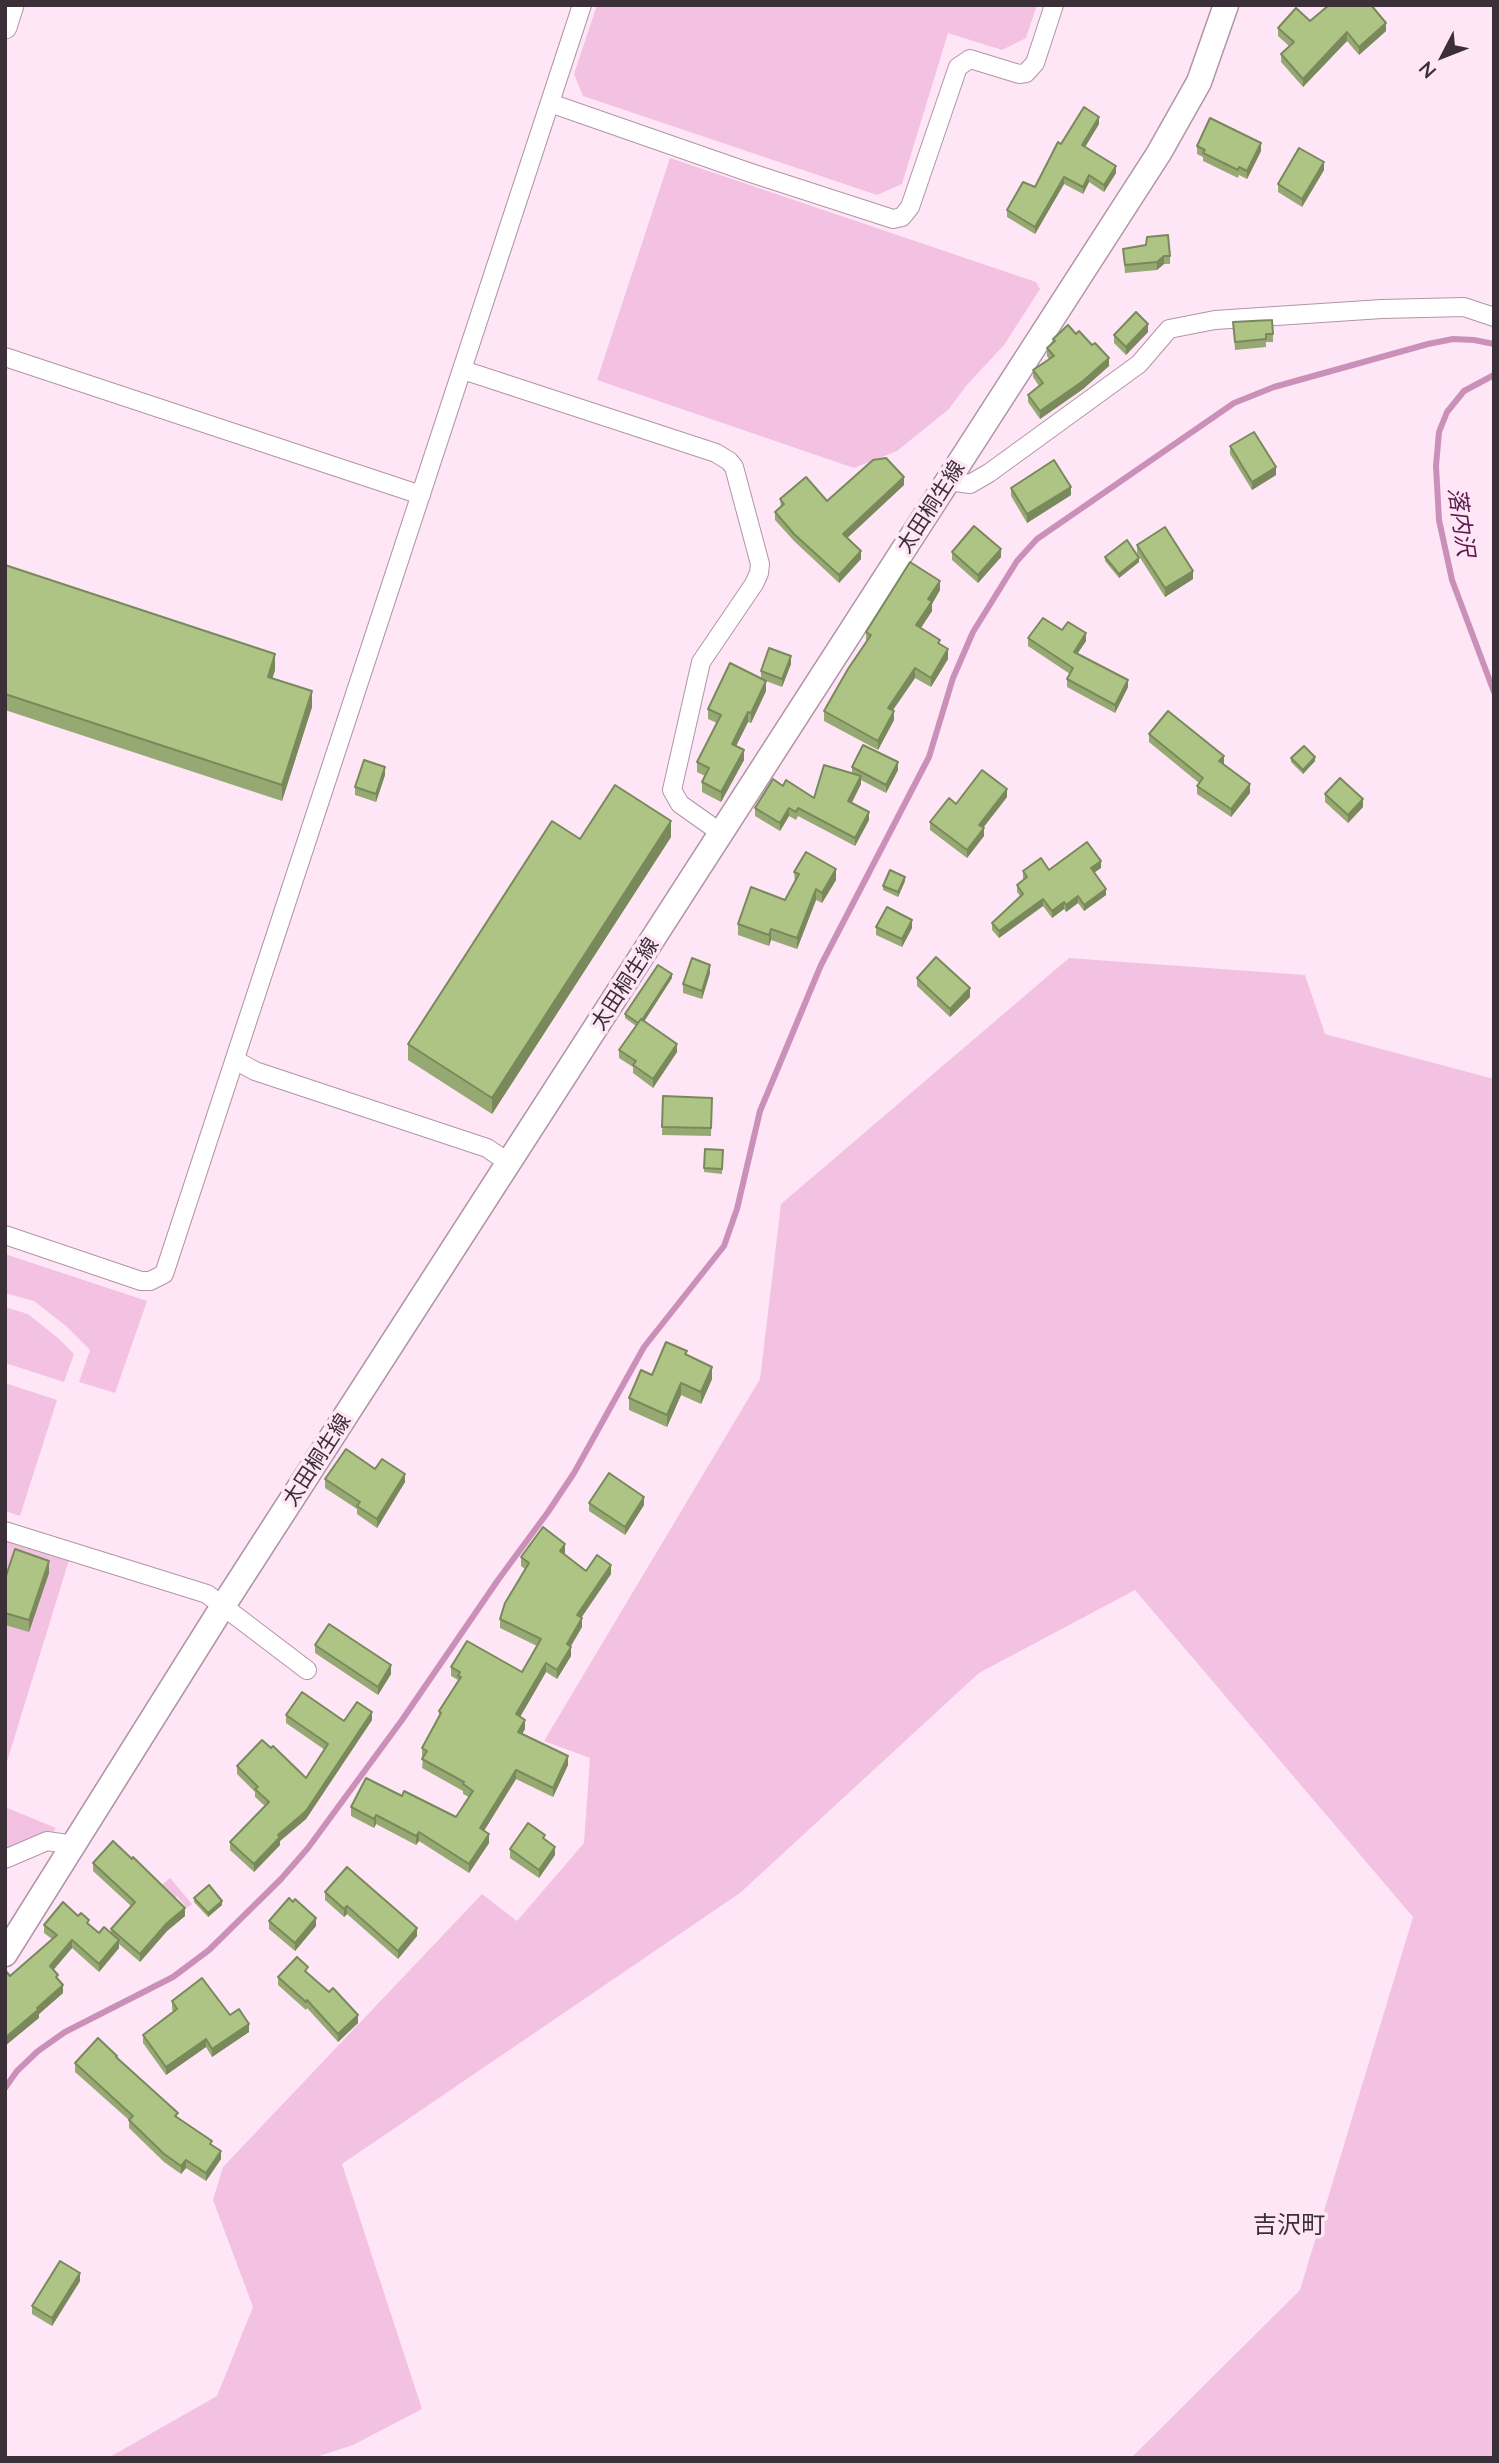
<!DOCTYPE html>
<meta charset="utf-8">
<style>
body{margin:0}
#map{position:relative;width:1499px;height:2463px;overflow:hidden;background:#fee6f6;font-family:Lato,sans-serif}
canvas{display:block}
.frame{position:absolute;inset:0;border:7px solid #3c3038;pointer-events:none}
.north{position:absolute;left:1408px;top:21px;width:70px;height:70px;-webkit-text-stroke:5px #fee6f6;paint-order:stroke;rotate:228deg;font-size:19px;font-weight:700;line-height:28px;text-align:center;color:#3c3038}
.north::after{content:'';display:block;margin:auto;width:24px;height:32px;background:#3c3038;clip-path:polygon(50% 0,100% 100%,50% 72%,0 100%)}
</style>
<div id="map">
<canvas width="1499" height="2463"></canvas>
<div class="frame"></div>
<div class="north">N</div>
</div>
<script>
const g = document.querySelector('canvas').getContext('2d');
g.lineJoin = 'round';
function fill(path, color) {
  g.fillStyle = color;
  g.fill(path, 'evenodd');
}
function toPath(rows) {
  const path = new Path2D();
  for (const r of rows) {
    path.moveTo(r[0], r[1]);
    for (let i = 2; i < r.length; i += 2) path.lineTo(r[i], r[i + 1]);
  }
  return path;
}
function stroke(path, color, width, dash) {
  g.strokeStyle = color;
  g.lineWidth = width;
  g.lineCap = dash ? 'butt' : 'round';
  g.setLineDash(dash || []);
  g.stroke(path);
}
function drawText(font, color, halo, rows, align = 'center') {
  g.font = font + ' Lato,"Noto Sans JP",sans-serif';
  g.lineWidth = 7;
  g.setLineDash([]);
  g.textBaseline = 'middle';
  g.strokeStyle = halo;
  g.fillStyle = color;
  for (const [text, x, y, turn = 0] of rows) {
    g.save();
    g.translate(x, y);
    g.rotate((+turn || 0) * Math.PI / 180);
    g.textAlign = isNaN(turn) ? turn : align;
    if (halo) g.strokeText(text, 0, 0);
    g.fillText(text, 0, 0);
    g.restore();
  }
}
fill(toPath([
 [597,5,1037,5,1026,38,1002,50,948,33,902,184,877,195,583,96,574,74],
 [670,158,1036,282,1040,289,1004,345,966,386,949,409,897,451,854,468,597,380],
 [1069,958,1305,975,1325,1034,1494,1079,1494,2458,1131,2458,1300,2290,1413,1917,1135,1590,979,1673,740,1893,342,2164,422,2409,353,2445,313,2458,108,2458,217,2396,253,2307,213,2200,223,2167,482,1894,517,1921,584,1843,590,1758,544,1741,760,1379,781,1204],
 [5,1254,147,1301,115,1393,79,1382,90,1350,66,1326,34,1301,5,1293],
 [5,1307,28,1314,58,1338,74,1354,64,1382,5,1363],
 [5,1383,57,1400,20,1516,5,1511],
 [5,1539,69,1560,5,1768],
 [5,1807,56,1828,53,1832,49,1831,5,1850],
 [170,1878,192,1904,187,1908,177,1896,171,1900,158,1888]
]), '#f3c2e3');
stroke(toPath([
 [1494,375,1464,391,1447,412,1439,432,1436,466,1439,520,1452,580,1494,692],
 [5,2088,17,2071,38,2051,65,2032,173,1977,209,1950,281,1879,308,1848,402,1720,498,1580,548,1512,574,1473,644,1347,724,1246,737,1209,760,1111,821,965,929,757,953,678,973,632,1017,561,1037,539,1234,403,1274,387,1428,344,1453,339,1474,340,1494,344]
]), '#cb90b9', 6);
const minor = toPath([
 [550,103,751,173,893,219,902,217,910,207,958,67,970,59,1019,74,1026,73,1035,63,1054,5],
 [5,357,421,495],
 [463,370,716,453,729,461,734,467,760,564,759,573,754,584,701,662,672,790,680,804,721,833],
 [947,481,970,484,989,473,1139,364,1169,329,1215,320,1382,309,1464,307,1494,317],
 [235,1060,255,1071,487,1148,509,1163],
 [5,1235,141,1281,150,1281,164,1274,582,5],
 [5,1531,207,1594,307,1670],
 [5,1859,47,1841,74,1845]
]);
const tertiary = toPath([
 [5,27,12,5]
]);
const secondary = toPath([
 [5,1954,223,1606,1159,153,1199,82,1226,5]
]);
stroke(minor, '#b195a8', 20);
stroke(tertiary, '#b195a8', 25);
stroke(secondary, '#b195a8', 27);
stroke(minor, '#fff', 18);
stroke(tertiary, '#fff', 23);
stroke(secondary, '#fff', 24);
fill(toPath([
 [1310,21,1386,31,1359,55,1347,41,1303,87,1281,62,1281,54,1289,46,1278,36,1278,28],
 [1099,124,1085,147,1116,173,1104,192,1089,182,1083,194,1064,184,1035,234,1007,217,1007,210,1035,187,1061,144],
 [1197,146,1261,151,1247,179,1239,175,1238,178,1203,161,1203,157,1197,154],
 [1324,170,1302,207,1278,192,1278,184],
 [1123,249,1170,256,1170,264,1164,264,1157,270,1125,273],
 [1233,322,1273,334,1273,342,1266,342,1266,347,1235,350],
 [1148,332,1126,355,1114,343,1114,335],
 [1076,334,1109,366,1083,389,1040,419,1028,402,1028,395,1039,386,1033,377,1033,370,1049,359,1047,356,1047,348,1053,343,1053,339],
 [1230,446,1276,475,1252,490,1230,454],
 [904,485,847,538,861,559,839,583,794,541,775,520,775,512,781,507,780,499,827,501],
 [1011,488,1071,495,1027,523,1011,496],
 [1137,545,1193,579,1165,597,1137,553],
 [952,552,1001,557,978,583,952,560],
 [1105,557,1139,562,1119,578,1105,561],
 [5,565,275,670,272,678,312,707,282,801,5,710],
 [940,590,932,604,932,611,921,628,940,644,948,659,931,687,915,678,893,710,894,720,878,750,824,721,824,711,866,642,866,632],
 [1062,630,1086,641,1077,654,1128,687,1115,713,1067,687,1067,679,1070,674,1028,646,1028,638],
 [791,664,782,687,766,681,766,691,751,723,748,722,736,746,744,760,721,802,702,792,702,782,705,776,697,772,697,762,717,723,708,719,708,709,761,678,761,671],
 [1149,734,1224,764,1250,793,1231,817,1197,794,1197,786,1199,783,1149,742],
 [1291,758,1315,761,1303,774,1291,762],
 [852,767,898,770,886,793,861,780,861,784,852,803,869,820,855,846,798,816,796,820,789,816,780,831,755,816,755,808,783,786,814,798,852,774],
 [385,775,376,802,355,795,355,787],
 [1325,794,1363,807,1348,823,1325,802],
 [1007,797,983,828,984,836,967,858,930,830,930,822,956,804],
 [671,837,492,1114,408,1060,408,1044,580,839],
 [1101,868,1094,872,1106,895,1084,911,1078,903,1066,912,1064,909,1052,918,1043,906,999,938,992,930,992,923,1020,896,1017,892,1017,885,1024,880,1023,878,1023,871],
 [794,872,836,880,822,903,816,900,797,949,771,940,769,946,738,935,738,924,785,900,795,883],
 [905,881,898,897,883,890,883,886],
 [876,927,912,928,902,947,876,935],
 [710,973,702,999,683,993,683,984],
 [672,978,644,1021,677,1052,653,1088,633,1073,633,1067,619,1058,619,1050,636,1026,625,1018,625,1014],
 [917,978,970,997,950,1017,917,986],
 [663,1096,712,1098,711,1136,662,1135],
 [705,1149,723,1150,722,1174,704,1172],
 [687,1355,712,1379,701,1404,681,1395,667,1427,629,1410,629,1398,652,1375],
 [375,1469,405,1482,377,1528,357,1514,357,1509,325,1488,325,1479],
 [589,1503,644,1505,625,1535,589,1511],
 [565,1553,564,1554,586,1571,611,1574,581,1618,582,1627,570,1647,571,1656,557,1679,546,1672,520,1717,525,1729,522,1734,568,1765,553,1797,516,1779,484,1831,489,1843,469,1873,419,1841,416,1845,376,1824,374,1828,351,1816,351,1807,402,1796,456,1817,469,1797,463,1794,463,1791,422,1768,423,1758,422,1757,422,1748,439,1717,439,1711,458,1680,451,1676,451,1667,522,1672,537,1646,500,1628,500,1619,525,1569,521,1566,521,1557],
 [49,1573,29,1632,5,1625,5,1579],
 [315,1645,391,1674,378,1695,315,1653],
 [286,1715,344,1721,372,1720,306,1819,280,1841,280,1845,254,1872,230,1850,230,1842,265,1806,255,1797,255,1792,237,1774,237,1766,271,1748,306,1778,325,1750,286,1723],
 [510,1849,555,1855,539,1878,510,1858],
 [93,1863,185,1916,167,1931,140,1962,119,1944,119,1948,99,1972,72,1948,53,1970,63,1993,39,2014,39,2018,10,1976,52,1939,44,1933,44,1925,89,1925,99,1933,111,1933,111,1929,131,1906,93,1871],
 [325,1892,417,1936,398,1959,347,1914,344,1917,325,1900],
 [194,1898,222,1905,208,1917,194,1902],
 [293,1902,316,1926,295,1951,269,1929,269,1921],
 [308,1974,358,2023,338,2042,307,2008,306,2010,278,1985,278,1977],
 [172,2001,230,2015,249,2032,212,2057,206,2047,166,2075,143,2043,143,2035,173,2012,172,2009],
 [117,2059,178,2118,212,2145,221,2159,206,2181,186,2168,181,2174,164,2162,129,2128,129,2120,75,2072,75,2063],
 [80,2281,52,2326,32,2314,32,2306]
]), '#96a972');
fill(toPath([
 [1386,23,1386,31,1359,55,1359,47],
 [1347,32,1347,41,1303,87,1303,79],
 [1099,117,1099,124,1082,152,1082,145],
 [1261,143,1261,151,1247,179,1247,171],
 [1324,162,1324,170,1302,207,1302,199],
 [1116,166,1116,173,1104,192,1104,185],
 [1089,175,1089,182,1083,194,1083,187],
 [1064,177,1064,184,1035,234,1035,227],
 [1164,256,1164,264,1157,270,1157,262],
 [1148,324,1148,332,1126,355,1126,347],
 [1109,358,1109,366,1083,389,1040,419,1040,411],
 [1276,467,1276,475,1252,490,1252,482],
 [904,477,904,485,843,542,843,534],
 [1071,487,1071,495,1027,523,1027,514],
 [1001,549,1001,557,978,583,978,575],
 [861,551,861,559,839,583,839,575],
 [1139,558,1139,562,1119,578,1119,574],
 [1193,571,1193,579,1165,597,1165,588],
 [940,581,940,590,932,604,932,611,916,635,916,625,928,599],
 [1086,633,1086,641,1074,659,1074,652],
 [948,649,948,659,931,687,931,678],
 [275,654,275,670,268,693,268,677],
 [791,656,791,664,782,687,782,679],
 [915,668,915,678,888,717,888,708],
 [1128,680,1128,687,1115,713,1115,705],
 [766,681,766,691,751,723,751,713],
 [312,691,312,707,282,801,282,785],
 [894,711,894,720,878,750,878,741],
 [748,712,748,722,732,754,732,744],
 [744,750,744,760,721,802,721,792],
 [1224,756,1224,764,1219,769,1219,761],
 [1315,757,1315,761,1303,774,1303,770],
 [898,762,898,770,886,793,886,785],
 [385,767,385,775,376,802,376,794],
 [861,776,861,784,848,809,848,801],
 [1250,784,1250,793,1231,817,1231,809],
 [1007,789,1007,797,979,833,979,825],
 [1363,799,1363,807,1348,823,1348,815],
 [789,808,789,816,780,831,780,823],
 [869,812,869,820,855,846,855,838],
 [671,821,671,837,492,1114,492,1098],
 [984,828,984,836,967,858,967,850],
 [1101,861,1101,868,1091,875,1091,868],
 [836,869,836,880,822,903,822,893],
 [905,877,905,881,898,897,898,892],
 [816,889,816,900,797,949,797,938],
 [1106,889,1106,895,1084,911,1084,905],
 [1078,896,1078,903,1066,912,1066,905],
 [1043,899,1043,906,999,938,999,931],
 [1064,902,1064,909,1052,918,1052,911],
 [912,920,912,928,902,947,902,939],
 [771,929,771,940,769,946,769,935],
 [710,965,710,973,702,999,702,991],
 [672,974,672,978,640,1028,640,1024],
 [970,988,970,997,950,1017,950,1009],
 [677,1044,677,1052,653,1088,653,1079],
 [712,1367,712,1379,701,1404,701,1392],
 [681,1383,681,1395,667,1427,667,1415],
 [405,1474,405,1482,377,1528,377,1519],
 [644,1497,644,1505,625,1535,625,1527],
 [565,1544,565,1553,560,1560,560,1551],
 [49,1561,49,1573,29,1632,29,1620],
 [611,1565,611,1574,577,1624,577,1615],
 [582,1618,582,1627,567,1653,567,1644],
 [571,1647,571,1656,557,1679,557,1670],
 [546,1663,546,1672,516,1724,516,1714],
 [391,1665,391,1674,378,1695,378,1687],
 [372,1712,372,1720,306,1819,280,1841,280,1845,254,1872,254,1864,278,1835],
 [525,1720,525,1729,518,1741,518,1732],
 [568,1756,568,1765,553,1797,553,1788],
 [516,1770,516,1779,480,1837,480,1828],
 [376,1815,376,1824,374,1828,374,1819],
 [419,1832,419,1841,416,1845,416,1836],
 [489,1834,489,1843,469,1873,469,1864],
 [555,1847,555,1855,539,1878,539,1870],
 [222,1901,222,1905,208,1917,208,1913],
 [347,1906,347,1914,344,1917,344,1909],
 [185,1908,185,1916,167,1931,140,1962,140,1954,167,1923],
 [316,1918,316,1926,295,1951,295,1943],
 [417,1928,417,1936,398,1959,398,1951],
 [72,1940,72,1948,50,1974,50,1966],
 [119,1940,119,1948,99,1972,99,1964],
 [63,1985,63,1993,39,2014,39,2018,5,2046,5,2038],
 [358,2015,358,2023,338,2042,338,2034],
 [249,2024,249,2032,212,2057,212,2049],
 [206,2039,206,2047,166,2075,166,2067],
 [221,2151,221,2159,206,2181,206,2173],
 [186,2160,186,2168,181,2174,181,2166],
 [80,2273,80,2281,52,2326,52,2318]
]), '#7a895c');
const building = toPath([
 [1329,5,1371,5,1386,23,1359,47,1347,32,1303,79,1281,54,1294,42,1278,28,1296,8,1310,21,1329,5],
 [1084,107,1099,117,1082,145,1116,166,1104,185,1089,175,1083,187,1064,177,1035,227,1007,210,1023,182,1035,187,1058,142,1061,144,1084,107],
 [1210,118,1261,143,1247,171,1239,167,1238,170,1203,153,1205,150,1197,146,1210,118],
 [1299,148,1324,162,1302,199,1278,184,1299,148],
 [1168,235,1170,256,1164,256,1157,262,1125,265,1123,249,1146,245,1147,237,1168,235],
 [1136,312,1148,324,1126,347,1114,335,1136,312],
 [1272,320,1273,334,1266,334,1266,339,1235,342,1233,322,1272,320],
 [1068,325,1076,334,1079,331,1092,345,1095,343,1109,358,1083,381,1040,411,1028,395,1043,383,1033,370,1054,356,1047,348,1055,341,1053,339,1068,325],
 [1254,432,1276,467,1252,482,1230,446,1254,432],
 [886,458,904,477,843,534,861,551,839,575,794,534,775,512,784,504,780,499,806,477,827,501,873,460,886,458],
 [1054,460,1071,487,1027,514,1011,488,1054,460],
 [974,526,1001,549,978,575,952,552,974,526],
 [1165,527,1193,571,1165,588,1137,545,1165,527],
 [1127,540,1139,558,1119,574,1105,557,1127,540],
 [910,562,940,581,928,599,932,601,916,625,940,640,938,643,948,649,931,678,915,668,888,708,894,711,878,741,824,711,848,669,871,635,866,632,910,562],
 [5,565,275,654,268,677,312,691,282,785,5,694,5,565],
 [1043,618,1062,630,1068,622,1086,633,1074,652,1128,680,1115,705,1067,679,1073,668,1028,638,1043,618],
 [769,648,791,656,782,679,761,671,769,648],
 [730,663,766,681,751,713,748,712,732,744,744,750,721,792,702,782,709,768,697,762,721,715,708,709,730,663],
 [1168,711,1224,756,1219,761,1250,784,1231,809,1197,786,1203,778,1149,734,1168,711],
 [863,745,898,762,886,785,852,767,863,745],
 [1304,746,1315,757,1303,770,1291,758,1304,746],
 [364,760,385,767,376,794,355,787,364,760],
 [824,765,861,776,848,801,869,812,855,838,798,808,796,812,789,808,780,823,755,808,773,779,783,786,786,780,814,798,824,765],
 [982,770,1007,789,979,825,984,828,967,850,930,822,949,798,956,804,982,770],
 [1340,778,1363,799,1348,815,1325,794,1340,778],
 [615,785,671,821,492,1098,408,1044,552,821,580,839,615,785],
 [1087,842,1101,861,1091,868,1106,889,1084,905,1078,896,1066,905,1064,902,1052,911,1043,899,999,931,992,923,1023,894,1017,885,1027,877,1023,871,1041,858,1049,870,1087,842],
 [806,852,836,869,822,893,816,889,797,938,771,929,769,935,738,924,751,887,785,900,799,874,794,872,806,852],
 [890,870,905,877,898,892,883,886,890,870],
 [887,907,912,920,902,939,876,927,887,907],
 [936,957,970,988,950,1009,917,978,936,957],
 [692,958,710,965,702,991,683,984,692,958],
 [658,965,672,974,642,1020,641,1019,638,1023,625,1014,658,965],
 [641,1019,677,1044,653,1079,633,1065,636,1061,619,1050,641,1019],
 [663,1096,712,1098,711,1128,662,1127,663,1096],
 [705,1149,723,1150,722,1169,704,1168,705,1149],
 [666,1342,687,1351,685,1354,712,1367,701,1392,681,1383,667,1415,629,1398,641,1370,652,1375,666,1342],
 [346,1449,375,1469,382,1459,405,1474,377,1519,357,1506,360,1502,325,1479,346,1449],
 [609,1473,644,1497,625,1527,589,1503,609,1473],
 [543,1527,565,1544,560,1551,586,1571,597,1555,611,1565,577,1615,582,1618,567,1644,571,1647,557,1670,546,1663,516,1714,525,1720,518,1732,568,1756,553,1788,516,1770,480,1828,489,1834,469,1864,419,1832,416,1836,376,1815,374,1819,351,1807,366,1778,402,1796,404,1791,456,1817,473,1791,463,1784,464,1782,422,1759,427,1751,422,1748,441,1713,439,1711,461,1677,458,1676,460,1672,451,1667,467,1641,522,1672,541,1639,500,1619,505,1603,529,1563,521,1557,543,1527],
 [15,1549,49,1561,29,1620,5,1613,5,1579,15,1549],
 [329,1624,391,1665,378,1687,315,1645,329,1624],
 [302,1692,344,1721,357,1702,372,1712,306,1811,278,1835,280,1837,254,1864,230,1842,269,1802,255,1789,258,1787,237,1766,262,1740,271,1748,273,1746,306,1778,328,1744,286,1715,302,1692],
 [528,1823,545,1835,543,1838,555,1847,539,1870,510,1849,528,1823],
 [113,1841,132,1859,133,1857,185,1908,167,1923,140,1954,111,1929,135,1902,93,1863,113,1841],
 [347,1867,417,1928,398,1951,347,1906,344,1909,325,1892,347,1867],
 [209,1885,222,1901,208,1913,194,1898,209,1885],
 [289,1898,293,1902,295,1899,316,1918,295,1943,269,1921,289,1898],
 [63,1902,78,1916,81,1913,89,1920,87,1923,99,1933,104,1927,119,1940,99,1964,72,1940,50,1966,58,1975,56,1977,63,1985,37,2008,39,2009,5,2038,5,1970,10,1976,57,1935,44,1925,63,1902],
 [297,1957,308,1967,305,1971,329,1992,333,1988,358,2015,338,2034,307,2000,306,2002,278,1977,297,1957],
 [202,1978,230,2015,239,2009,249,2024,212,2049,206,2039,166,2067,143,2035,177,2009,172,2001,202,1978],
 [98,2038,117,2056,116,2057,178,2113,175,2116,212,2141,210,2144,221,2151,206,2173,186,2160,181,2166,164,2154,129,2120,133,2116,75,2063,98,2038],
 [60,2261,80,2273,52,2318,32,2306,60,2261]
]);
fill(building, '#aec484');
stroke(building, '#7a895c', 2);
drawText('21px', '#3c3038', '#fee6f6', [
 ["太田桐生線",931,507,-57],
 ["太田桐生線",625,984,-57],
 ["太田桐生線",317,1460,-57]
]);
drawText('italic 23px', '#5f1a50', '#fee6f6', [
 ["落内沢",1461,522,82]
]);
drawText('24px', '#3c3038', '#fee6f6', [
 ["吉沢町",1289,2225]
]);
</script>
